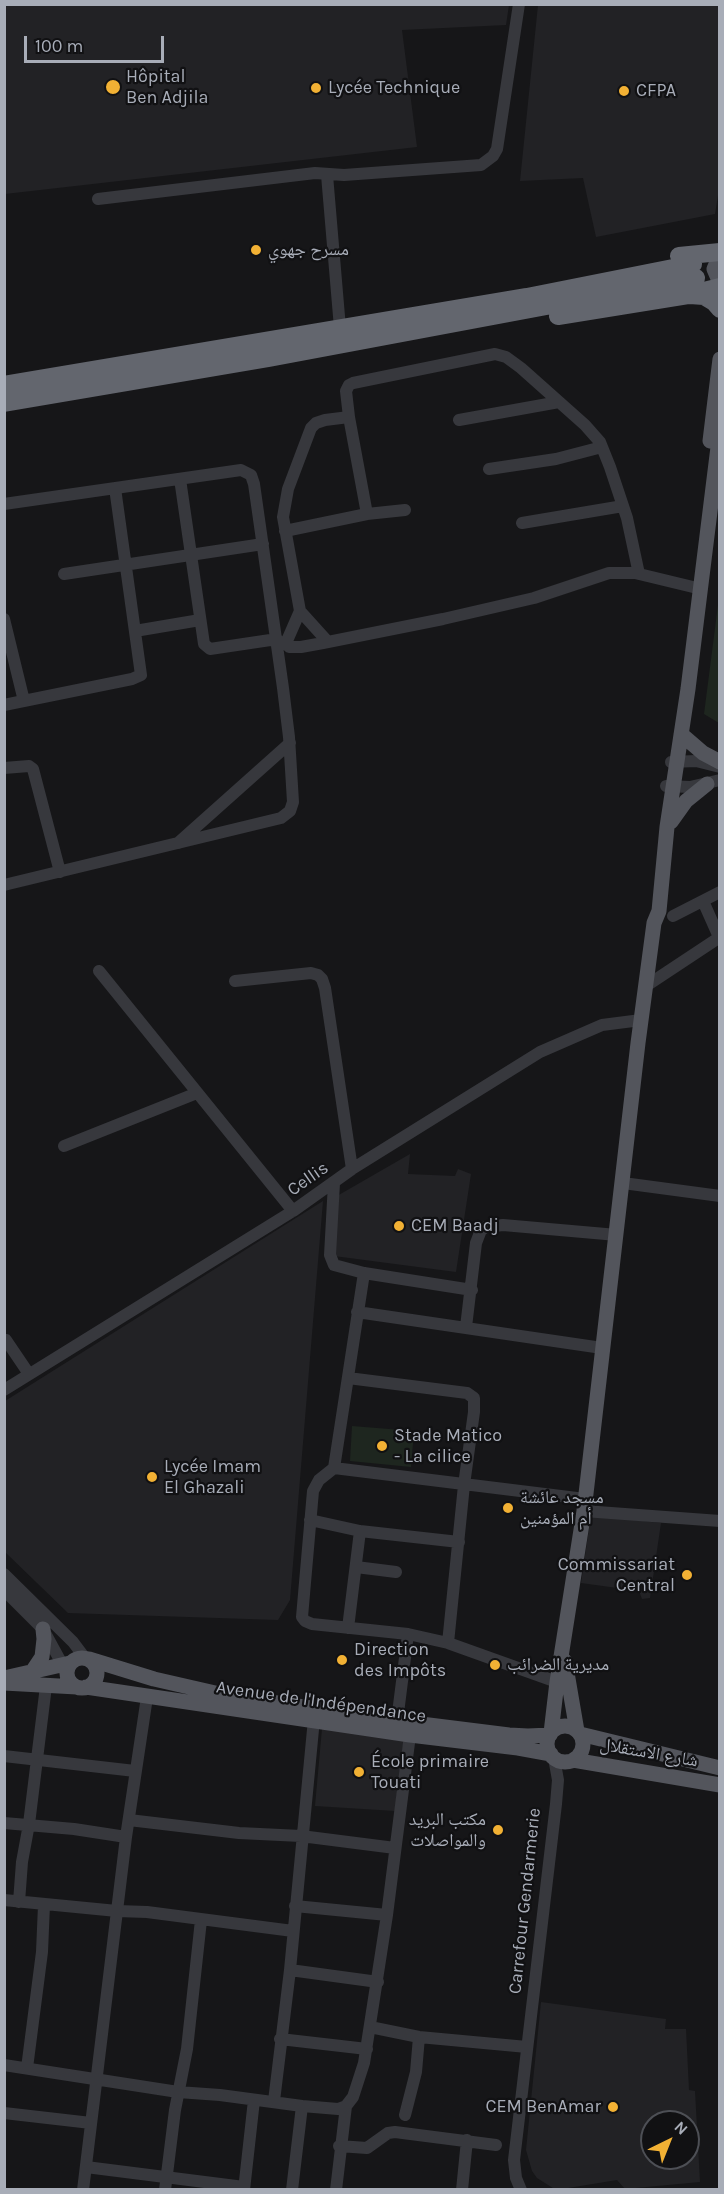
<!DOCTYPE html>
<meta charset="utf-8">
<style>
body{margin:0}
#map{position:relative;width:724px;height:2194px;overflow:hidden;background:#161618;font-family:Karla,sans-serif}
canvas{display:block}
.frame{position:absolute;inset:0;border:6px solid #a8adb8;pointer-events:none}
.north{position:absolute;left:640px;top:2110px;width:60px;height:60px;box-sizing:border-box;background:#111113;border:2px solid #4d4f55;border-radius:50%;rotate:43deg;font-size:16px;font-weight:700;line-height:24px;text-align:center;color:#a8adb8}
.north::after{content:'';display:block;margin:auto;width:21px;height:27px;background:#f2b134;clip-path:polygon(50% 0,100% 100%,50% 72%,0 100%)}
.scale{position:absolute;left:24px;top:36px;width:140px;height:27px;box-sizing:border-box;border:3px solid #a8adb8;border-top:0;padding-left:8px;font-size:18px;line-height:21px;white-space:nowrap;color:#a8adb8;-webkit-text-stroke:4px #111113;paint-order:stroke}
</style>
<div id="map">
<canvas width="724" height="2194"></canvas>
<div class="frame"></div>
<div class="north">N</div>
<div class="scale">100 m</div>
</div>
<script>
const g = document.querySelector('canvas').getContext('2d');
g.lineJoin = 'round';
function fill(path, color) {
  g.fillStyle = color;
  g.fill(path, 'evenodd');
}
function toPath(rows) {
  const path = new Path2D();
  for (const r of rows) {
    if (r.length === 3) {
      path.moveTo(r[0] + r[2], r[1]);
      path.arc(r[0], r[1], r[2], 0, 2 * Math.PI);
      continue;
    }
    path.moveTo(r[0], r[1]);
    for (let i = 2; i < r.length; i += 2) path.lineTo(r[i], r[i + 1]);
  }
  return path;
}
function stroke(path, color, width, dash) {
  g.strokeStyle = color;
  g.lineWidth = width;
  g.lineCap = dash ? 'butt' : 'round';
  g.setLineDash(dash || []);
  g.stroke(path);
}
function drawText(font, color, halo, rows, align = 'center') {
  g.font = font + ' Karla,"Noto Naskh Arabic",sans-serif';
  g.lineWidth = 4.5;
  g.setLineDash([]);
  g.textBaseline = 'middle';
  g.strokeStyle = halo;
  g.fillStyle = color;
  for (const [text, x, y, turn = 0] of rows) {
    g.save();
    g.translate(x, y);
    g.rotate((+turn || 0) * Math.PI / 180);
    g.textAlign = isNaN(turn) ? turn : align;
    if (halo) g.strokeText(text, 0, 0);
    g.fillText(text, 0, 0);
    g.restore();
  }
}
fill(toPath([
 [4,5,5,4,509,5,506,25,402,30,417,147,5,194],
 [538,5,719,5,720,183,715,214,596,237,583,178,520,181],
 [410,1154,408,1174,455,1176,458,1169,471,1174,456,1272,334,1256,337,1196],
 [323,1201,290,1600,278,1620,68,1613,5,1552,5,1401],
 [591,1515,661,1523,650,1598,642,1599,639,1591,581,1583],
 [322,1729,404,1738,395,1811,315,1806],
 [541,2002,666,2019,665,2029,686,2029,689,2090,695,2091,700,2182,625,2189,617,2180,556,2190,537,2178,532,2171,526,2150],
 [652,2122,688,2122,688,2158,652,2158]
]), '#222225');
fill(toPath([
 [719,597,719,723,704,714],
 [352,1426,414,1431,411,1467,350,1461]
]), '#1e261f');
stroke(toPath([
 [327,175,340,328],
 [98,199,315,173,344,175,481,165,493,156,497,149,519,4],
 [459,420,559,402],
 [489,469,556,459,602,447],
 [180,479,204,644,210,649,277,639],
 [4,504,241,470,251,475,254,484,283,688,289,737,293,802,290,811,281,818,4,885],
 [367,514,405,510],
 [522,523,623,506],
 [285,531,367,514,349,417],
 [64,574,263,544],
 [300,611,283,517,288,489,311,428,316,423,325,420,349,417,346,391,349,385,353,383,495,354,506,357,521,368,585,425,600,442,610,467,627,518,639,574],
 [4,619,24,701],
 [135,631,200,620],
 [328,642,300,611,286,643,289,647,301,647,323,643,443,619,534,598,609,573,635,573,693,587],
 [4,705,132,679,141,675,115,488],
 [671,762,696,761,720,767],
 [4,768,29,766,33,769,60,872],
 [666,786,690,787,720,780],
 [178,843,290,743],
 [703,901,719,937],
 [673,916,720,892],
 [99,971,293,1211],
 [235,981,311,973,318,975,322,979,325,988,352,1169],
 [646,986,720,937],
 [64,1146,197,1093],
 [334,1183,330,1255,334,1265,364,1273,472,1290],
 [623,1183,720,1196],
 [364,1273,334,1468,319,1480,313,1491,302,1617,305,1621,312,1624,408,1634,448,1643,557,1682],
 [357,1312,602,1348],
 [466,1327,476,1243,481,1230,486,1227,503,1225,617,1235],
 [6,1340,29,1374],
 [348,1378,467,1393,474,1398,474,1412,464,1485,448,1643],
 [4,1390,293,1211,352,1169,540,1052,602,1025,641,1020],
 [334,1468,585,1499],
 [584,1511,720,1521],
 [310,1520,360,1531,459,1542],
 [356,1567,396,1572],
 [4,1574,73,1642,85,1658],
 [4,1590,43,1629,67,1673],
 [348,1628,360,1531],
 [397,1721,408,1634],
 [4,1756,135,1771],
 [129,1820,239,1833,301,1836,395,1848],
 [4,1823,74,1829,126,1837],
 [4,1900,117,1911,147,1912,293,1931],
 [19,1902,22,1862,29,1824,46,1686],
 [295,1906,387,1915],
 [290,1970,378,1982],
 [370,2027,419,2037,527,2047],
 [280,2039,367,2049],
 [4,2065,178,2092,220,2095,302,2106],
 [27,2068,42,1952,44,1905],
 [274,2101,290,1970,314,1719],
 [4,2113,91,2123],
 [405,2115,416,2072,419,2037],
 [339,2146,367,2148,388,2133,395,2132,496,2145],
 [86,2167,244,2187],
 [83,2190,126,1837,147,1697],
 [165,2190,175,2110,187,2049,201,1920],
 [244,2190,254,2100],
 [292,2190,302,2106,338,2109,346,2106,353,2097,364,2063,387,1915,410,1735],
 [336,2190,346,2106],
 [462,2190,467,2140],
 [521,2190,516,2178,514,2160,556,1804,558,1780,554,1758]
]), '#37383d', 12);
stroke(toPath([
 [720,255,714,269,720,283],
 [710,441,720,359],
 [681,734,703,753,720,762],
 [671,822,686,801,707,784],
 [82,1673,15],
 [89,1659,154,1679,224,1695,397,1721,509,1735,528,1736,550,1735],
 [565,1661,577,1731],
 [32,1672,42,1657,44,1639,43,1629],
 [4,1678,70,1663],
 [4,1683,77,1687],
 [86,1687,410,1735,518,1748,551,1754],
 [565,1744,18],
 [551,1733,557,1682,584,1511,638,1043,654,923,659,911,667,827,688,689,720,431],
 [580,1734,720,1768],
 [573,1760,720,1785]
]), '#53555c', 15);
stroke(toPath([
 [679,256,720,252],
 [690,295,704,296,714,302,720,309],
 [558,316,688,295,720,287],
 [4,385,527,297,693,264],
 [4,403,269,358,696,278]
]), '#63666e', 18);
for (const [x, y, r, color] of [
 [113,87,8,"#f2b134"],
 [316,88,6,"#f2b134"],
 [624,91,6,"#f2b134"],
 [256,250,6,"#f2b134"],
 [399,1226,6,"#f2b134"],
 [382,1446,6,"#f2b134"],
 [152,1477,6,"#f2b134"],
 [508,1508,6,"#f2b134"],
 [687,1575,6,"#f2b134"],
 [342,1660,6,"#f2b134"],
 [495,1665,6,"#f2b134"],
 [359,1772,6,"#f2b134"],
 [498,1830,6,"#f2b134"],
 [613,2107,6,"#f2b134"]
]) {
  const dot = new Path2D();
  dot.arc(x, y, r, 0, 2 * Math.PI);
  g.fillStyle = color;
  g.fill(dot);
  stroke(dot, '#111113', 2);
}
drawText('18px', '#a8adb8', '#111113', [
 ["Hôpital",126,77],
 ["Ben Adjila",126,98],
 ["Lycée Technique",328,88],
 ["CFPA",636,91],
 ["مسرح جهوي",268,250],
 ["CEM Baadj",411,1226],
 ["Stade Matico",394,1436],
 ["- La cilice",394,1457],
 ["Lycée Imam",164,1467],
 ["El Ghazali",164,1488],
 ["مسجد عائشة",520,1498],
 ["أم المؤمنين",520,1519],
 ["Commissariat",675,1565,"right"],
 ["Central",675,1586,"right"],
 ["Direction",354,1650],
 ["des Impôts",354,1671],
 ["مديرية الضرائب",507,1665],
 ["École primaire",371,1762],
 ["Touati",371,1783],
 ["مكتب البريد",486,1820,"right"],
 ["والمواصلات",486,1841,"right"],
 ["CEM BenAmar",601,2107,"right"]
], 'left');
drawText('18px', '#a8adb8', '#111113', [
 ["Cellis",308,1179,-35],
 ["Avenue de l'Indépendance",321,1702,8],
 ["شارع الاستقلال",649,1753,10],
 ["Carrefour Gendarmerie",525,1901,-84]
]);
</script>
